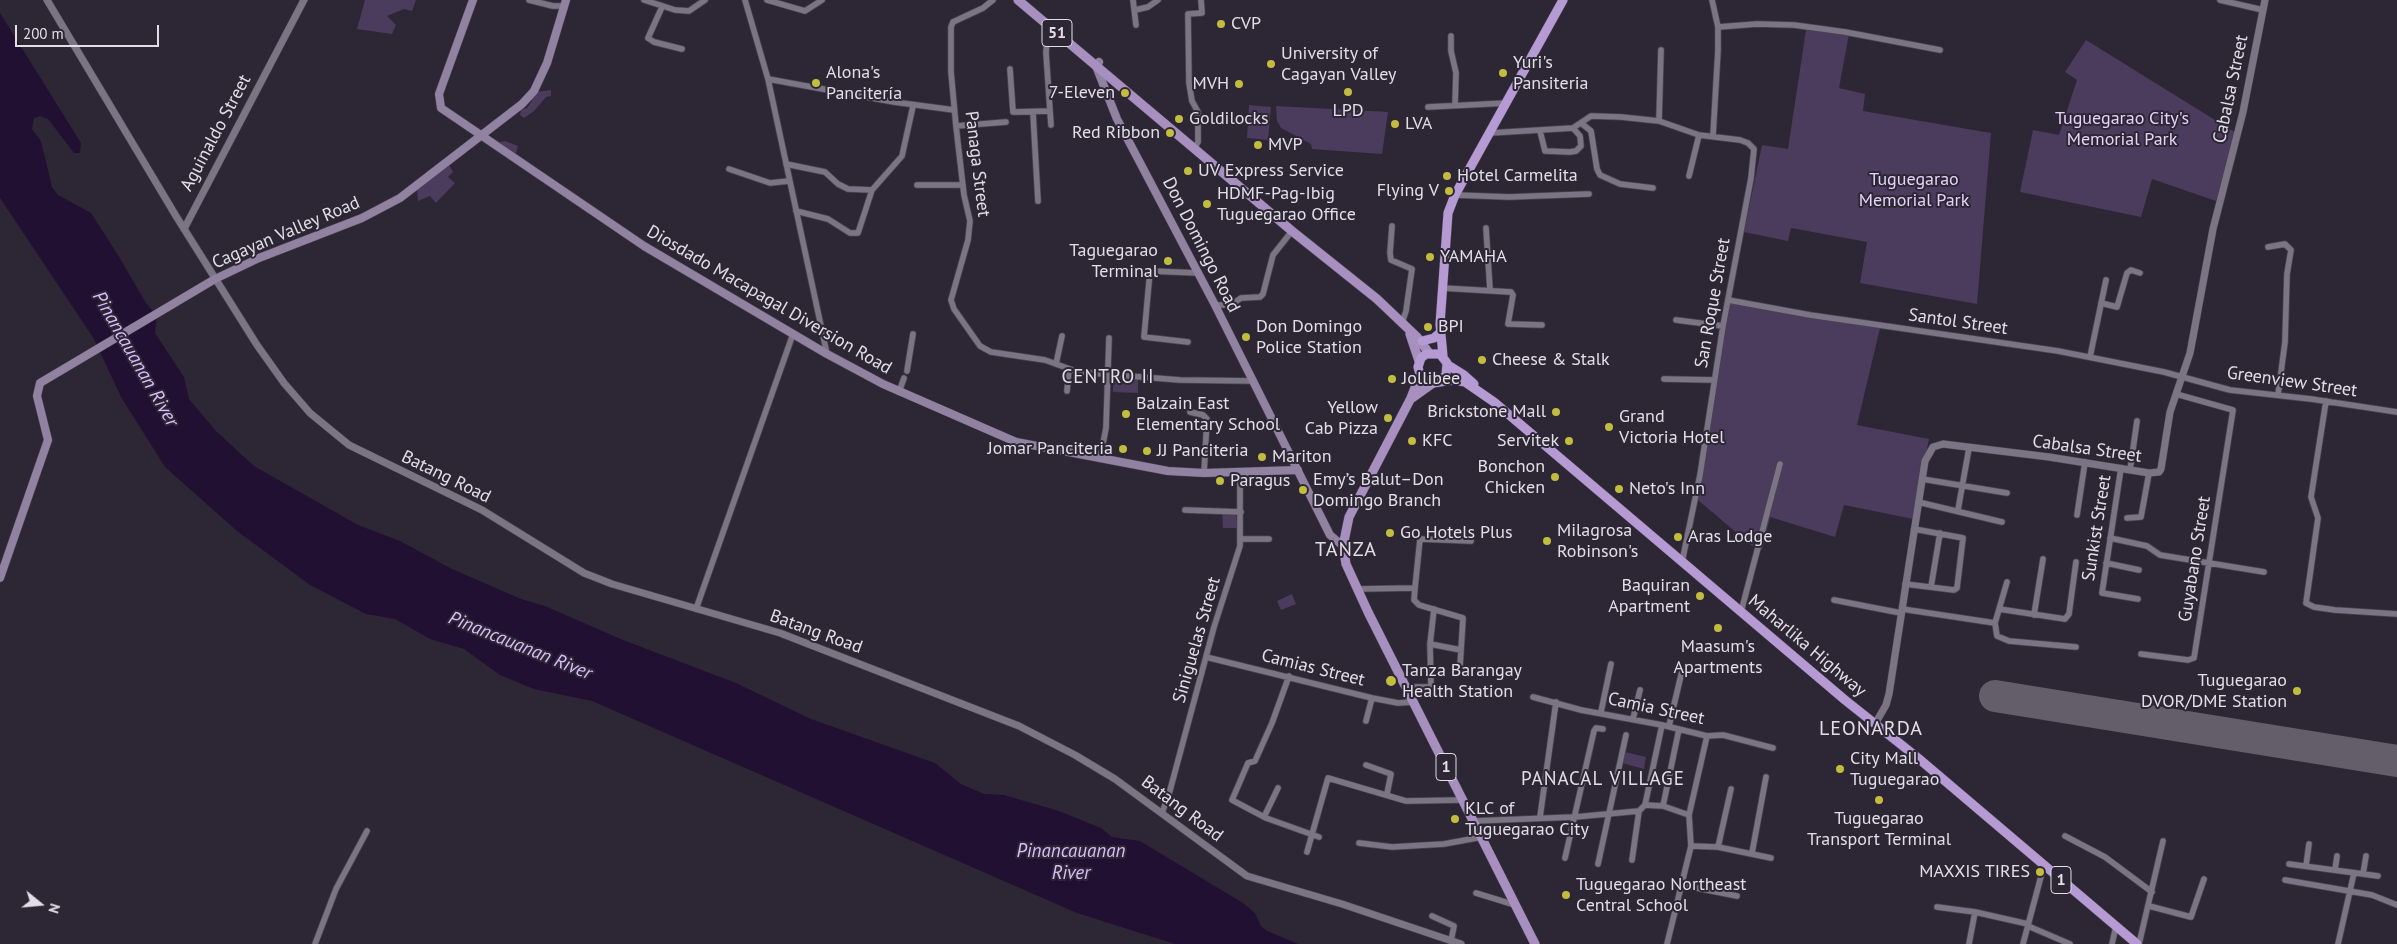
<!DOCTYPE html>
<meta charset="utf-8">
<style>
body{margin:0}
#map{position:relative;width:2397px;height:944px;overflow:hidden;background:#2d2735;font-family:"PT Sans",sans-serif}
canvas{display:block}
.north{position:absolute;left:15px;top:879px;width:50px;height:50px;-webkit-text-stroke:4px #2d2735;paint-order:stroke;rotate:107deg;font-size:14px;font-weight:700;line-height:20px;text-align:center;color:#e2dee7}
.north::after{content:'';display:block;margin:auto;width:18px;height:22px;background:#e2dee7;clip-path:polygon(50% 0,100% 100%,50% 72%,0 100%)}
.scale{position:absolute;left:15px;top:25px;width:144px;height:22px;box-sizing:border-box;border:2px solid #e2dee7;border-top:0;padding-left:6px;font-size:15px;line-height:18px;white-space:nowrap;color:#e2dee7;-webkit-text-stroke:4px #2d2735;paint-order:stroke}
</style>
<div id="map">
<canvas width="2397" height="944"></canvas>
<div class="north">N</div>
<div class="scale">200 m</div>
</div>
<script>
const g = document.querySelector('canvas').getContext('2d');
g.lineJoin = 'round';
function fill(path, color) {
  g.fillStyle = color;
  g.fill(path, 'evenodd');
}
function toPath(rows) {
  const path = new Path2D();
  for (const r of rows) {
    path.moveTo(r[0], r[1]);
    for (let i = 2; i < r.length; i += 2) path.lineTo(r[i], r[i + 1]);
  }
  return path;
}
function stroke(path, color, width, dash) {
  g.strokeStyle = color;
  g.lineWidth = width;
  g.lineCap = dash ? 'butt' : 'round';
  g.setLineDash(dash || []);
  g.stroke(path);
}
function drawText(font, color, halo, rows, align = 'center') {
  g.font = font + ' "PT Sans",sans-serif';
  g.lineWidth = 4;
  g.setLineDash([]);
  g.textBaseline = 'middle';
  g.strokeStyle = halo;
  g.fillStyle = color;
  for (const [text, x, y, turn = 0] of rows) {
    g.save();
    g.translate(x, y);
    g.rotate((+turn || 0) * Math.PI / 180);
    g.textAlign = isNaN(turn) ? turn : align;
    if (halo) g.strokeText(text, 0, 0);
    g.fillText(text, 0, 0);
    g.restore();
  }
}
fill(toPath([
 [365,0,416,0,412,11,404,9,387,16,396,25,392,34,357,29],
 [1806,30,1849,34,1839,88,1865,94,1863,111,1991,133,1977,304,1860,283,1867,242,1791,228,1788,241,1744,232,1762,145,1788,149],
 [2086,40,2236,133,2216,201,2152,179,2141,217,2020,192,2033,130,2059,135,2077,80,2065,72],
 [551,90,551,96,546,97,534,111,524,118,520,115,521,110,527,108,530,104,536,92],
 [1249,105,1271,107,1268,140,1247,138],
 [1276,106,1388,112,1382,154,1312,149,1311,144,1281,128,1277,121],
 [505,141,518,146,515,156,499,147,500,142],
 [449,165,453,172,448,177,455,183,436,203,430,196,418,201,417,189],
 [1730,304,1880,328,1857,425,1929,439,1913,519,1844,505,1835,537,1770,517,1762,550,1751,545,1698,500],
 [1113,378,1138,379,1138,393,1113,392],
 [1222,512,1236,512,1237,528,1223,528],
 [1292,594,1296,604,1281,610,1277,601],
 [1625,752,1646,757,1644,769,1622,763]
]), '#4b3b5d');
fill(toPath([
 [0,13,81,143,80,153,74,153,48,119,40,116,34,118,32,129,41,141,52,187,58,195,91,213,118,255,146,303,157,316,155,333,184,377,189,399,216,431,254,466,358,525,400,541,452,569,521,599,545,606,623,640,736,683,811,719,935,763,961,784,984,794,1004,795,1059,811,1101,828,1112,837,1140,841,1243,903,1255,913,1261,926,1267,931,1298,944,1175,944,1077,913,592,701,534,689,500,675,464,649,430,639,395,619,366,614,310,585,237,531,165,467,121,397,94,339,0,198]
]), '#221032');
stroke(toPath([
 [1995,696,2397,761]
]), '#645e6b', 32);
const minor = toPath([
 [529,0,553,6,564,6],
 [644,0,675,10,689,11,705,0],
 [745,0,768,79,827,354],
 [767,0,805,11,822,0],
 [993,0,983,8,953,22,951,27,951,72,956,126,964,195,970,221,968,240,951,300,954,309,980,346,991,352,1045,360,1078,372,1180,380,1254,381],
 [1133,0,1136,25],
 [1712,0,1718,27,1718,50,1713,136],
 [2220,0,2263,10],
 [662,7,648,38,654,42,682,49],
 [1135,10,1148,7,1158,0],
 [1048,25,1046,53,1051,125],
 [1718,27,1757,24,1794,25,1845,32,1940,50],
 [1451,36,1451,51,1456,73,1455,105],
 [1010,69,1013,112,1050,111],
 [768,79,894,102,954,110],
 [1428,107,1507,103],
 [1033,113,1038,201],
 [1659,121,1661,50],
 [1581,123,1591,131,1597,169,1600,175,1620,184,1653,188],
 [956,126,1006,122],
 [1540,131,1545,151,1570,152,1576,151,1581,146,1580,136,1573,128],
 [1490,133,1573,128,1591,116,1621,117,1659,121,1699,135,1740,140,1748,143,1754,149,1751,178,1723,326,1700,475,1682,562],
 [1195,147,1198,142,1198,112,1192,101,1189,83,1188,14,1202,13,1201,0],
 [786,164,825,172,838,184,848,189,872,190],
 [729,169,770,183,789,181],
 [1689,176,1699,135],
 [917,185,963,185],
 [1455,195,1509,197,1589,194],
 [796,211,828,219,850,233,858,233,872,190,902,156,913,106],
 [1392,226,1390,253,1391,260,1412,269,1406,311,1402,323],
 [1486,228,1490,290],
 [2268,247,2285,244,2291,250,2287,274,2285,342,2278,395],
 [1442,288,1511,292,1513,295,1508,324,1542,325],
 [1728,300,1810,315,2058,351,2164,372,2230,390,2311,399,2397,412],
 [2101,303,2117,307,2127,273,2131,270,2140,273],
 [1215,305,1231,305,1241,298,1260,297,1263,294,1273,255,1292,231],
 [1676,320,1723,326],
 [1188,342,1144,337,1150,271,1198,273],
 [2090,357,2106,280],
 [1056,364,1062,336],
 [907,371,913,334],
 [1664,379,1714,380],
 [1067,391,1069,369],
 [899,392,904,378],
 [2326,401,2311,497,2318,518,2306,603,2314,607,2335,610,2397,614],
 [1190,412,1203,415,1207,419,1204,473],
 [1100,459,1106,428,1109,338],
 [2121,468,2102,593,2138,599],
 [2130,470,2137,421],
 [1922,479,2007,493],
 [1918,502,2002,522],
 [1185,510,1241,512],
 [1958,510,1969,448],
 [2077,515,2085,462],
 [2127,518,2141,517,2149,473],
 [2110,538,2147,546,2160,555,2264,572],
 [1240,539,1269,539],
 [2106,563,2139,570],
 [2007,582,1995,623,1997,636,2009,641,2076,647],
 [1905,584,1954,590,1957,588,1963,538,1914,529],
 [1931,587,1940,533],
 [1356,589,1415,588],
 [1834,600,1901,613],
 [696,609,793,334],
 [1902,609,1995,623],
 [1999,609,2065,619,2069,614,2076,562],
 [1741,612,1780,464],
 [2034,615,2043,559],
 [1430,644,1461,650],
 [2141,654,2188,660,2194,658,2233,410,2176,394],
 [1206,657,1372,698,1398,703,1413,702],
 [1460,667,1463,618,1419,605,1414,600,1415,588,1420,539,1471,541],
 [1289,676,1272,723,1255,761,1248,763,1232,800,1266,818,1319,837],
 [1405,687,1431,687,1430,644,1434,609],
 [1533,697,1581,710,1662,725,1707,736,1723,735,1773,748],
 [1601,712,1611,664],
 [1633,719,1640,690],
 [1366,721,1372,698],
 [1669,726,1682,671],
 [1366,765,1391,774,1387,794],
 [1645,805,1662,725],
 [1663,806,1679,729],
 [1162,813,1169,794,1214,627,1240,546,1240,472],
 [1689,815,1707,736],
 [1264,817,1278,788],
 [1540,817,1556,702],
 [1473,821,1575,817,1639,811,1645,805,1663,806,1689,815,1691,846,1667,944],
 [2065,836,2105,857,2152,892],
 [1359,843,1392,847,1444,844,1482,837],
 [1691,846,1718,847,1771,858],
 [1718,847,1731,789],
 [1307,852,1328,778,1406,801,1463,800],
 [1752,853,1766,777],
 [1565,858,1594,731,1596,728,1603,729],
 [1632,860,1639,811],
 [1598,864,1626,735],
 [2289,864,2378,876],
 [2306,866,2309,844],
 [2335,870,2337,856],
 [2363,874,2366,856],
 [2285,880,2372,895,2397,905],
 [1682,885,1737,896],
 [1476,893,1515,905],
 [2149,906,2191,917,2204,879],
 [1937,907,1975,912,2028,924],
 [1432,916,1454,926,1451,941],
 [2028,926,2070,944],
 [315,944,336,889,367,831],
 [1969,944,1975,912],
 [2023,944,2044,865],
 [2112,944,2116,926],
 [2139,944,2163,841],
 [2338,944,2354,873]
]);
const tertiary = toPath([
 [47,0,176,216,257,345,284,383,310,413,349,445,482,510,584,573,612,584,780,633,1019,726,1075,755,1115,779,1247,876,1342,904,1461,944],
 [184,229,304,0],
 [1875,724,1886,705,1889,694,1925,461,1933,447,1943,444,2049,457,2149,473,2159,472,2161,469,2170,412,2190,353,2213,229,2243,112,2265,0]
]);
const secondary = toPath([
 [473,0,439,94,441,108,644,246,827,354,883,384,1016,442,1168,471,1204,473,1298,470],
 [1099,62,1096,66,1117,119,1215,305,1330,535,1343,546],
 [0,578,48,440,37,396,40,383,215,279,259,258,362,218,400,198,522,104,534,91,547,63,566,0]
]);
const primary = toPath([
 [1018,0,1292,231,1377,299,1417,337,1429,353],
 [1410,334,1419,361],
 [1420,375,1411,398,1349,517,1343,546,1346,564,1368,612,1535,944],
 [1412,398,1433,383]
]);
const trunk = toPath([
 [1422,341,1434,338,1441,332],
 [1443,356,1440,324,1448,213,1455,195,1563,0],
 [1448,365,1464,375,1474,384],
 [1439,382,1446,375,1447,363,1440,354,1426,354,1421,358,1418,367,1420,375,1424,380,1433,383,1453,380,1465,382,1494,402,1845,700,1918,758,2137,944]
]);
stroke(minor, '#4b4651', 7);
stroke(tertiary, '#4b4651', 8);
stroke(secondary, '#4b4651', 9);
stroke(primary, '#4b4651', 10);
stroke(trunk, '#4b4651', 10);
stroke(minor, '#7b7484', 5.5);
stroke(tertiary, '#7b7484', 7);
stroke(secondary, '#9182a2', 8);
stroke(primary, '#a790c0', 9);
stroke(trunk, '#b69ad4', 9);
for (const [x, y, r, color] of [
 [1221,24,5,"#c2bd3f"],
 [1271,64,5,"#c2bd3f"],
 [1503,73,5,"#c2bd3f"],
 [816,83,5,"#c2bd3f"],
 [1239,84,5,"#c2bd3f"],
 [1348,92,5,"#c2bd3f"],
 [1125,93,5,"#c2bd3f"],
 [1179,119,5,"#c2bd3f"],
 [1395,124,5,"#c2bd3f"],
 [1170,133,5,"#c2bd3f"],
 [1258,145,5,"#c2bd3f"],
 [1188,171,5,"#c2bd3f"],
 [1447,176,5,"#c2bd3f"],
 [1449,191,5,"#c2bd3f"],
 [1207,204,5,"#c2bd3f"],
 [1430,257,5,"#c2bd3f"],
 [1168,261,5,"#c2bd3f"],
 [1428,327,5,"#c2bd3f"],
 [1246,337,5,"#c2bd3f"],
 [1482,360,5,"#c2bd3f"],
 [1392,379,5,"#c2bd3f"],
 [1556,412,5,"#c2bd3f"],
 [1126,414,5,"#c2bd3f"],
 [1388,418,5,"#c2bd3f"],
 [1609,427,5,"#c2bd3f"],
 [1412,441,5,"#c2bd3f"],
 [1569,441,5,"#c2bd3f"],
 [1123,449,5,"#c2bd3f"],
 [1147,451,5,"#c2bd3f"],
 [1262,457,5,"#c2bd3f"],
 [1555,477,5,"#c2bd3f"],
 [1220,481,5,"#c2bd3f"],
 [1619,489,5,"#c2bd3f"],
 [1303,490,5,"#c2bd3f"],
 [1390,533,5,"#c2bd3f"],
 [1678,537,5,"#c2bd3f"],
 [1547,541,5,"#c2bd3f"],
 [1700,596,5,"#c2bd3f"],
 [1718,628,5,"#c2bd3f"],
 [1391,681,6,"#c2bd3f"],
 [2297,691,5,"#c2bd3f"],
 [1840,769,5,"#c2bd3f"],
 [1879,800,5,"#c2bd3f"],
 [1455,819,5,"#c2bd3f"],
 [2040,872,5,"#c2bd3f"],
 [1566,895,5,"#c2bd3f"]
]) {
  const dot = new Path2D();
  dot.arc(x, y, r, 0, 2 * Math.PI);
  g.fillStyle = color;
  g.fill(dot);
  stroke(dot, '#2d2735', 2);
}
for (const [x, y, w] of [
 [1057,33,30],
 [1446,767,20],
 [2061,880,20]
]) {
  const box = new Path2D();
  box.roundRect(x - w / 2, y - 13.5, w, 27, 4);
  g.fillStyle = '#2d2735';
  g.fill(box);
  stroke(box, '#e2dee7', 1);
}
drawText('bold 16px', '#e2dee7', null, [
 ["51",1057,33],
 ["1",1446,767],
 ["1",2061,880]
]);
drawText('18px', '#e2dee7', '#2d2735', [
 ["CVP",1231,24],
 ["University of",1281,54],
 ["Cagayan Valley",1281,75],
 ["Yuri's",1513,63],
 ["Pansiteria",1513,84],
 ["Alona's",826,73],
 ["Pancitería",826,94],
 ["MVH",1229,84,"right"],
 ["7-Eleven",1115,93,"right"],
 ["LPD",1348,111,"center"],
 ["Goldilocks",1189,119],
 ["LVA",1405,124],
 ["Red Ribbon",1160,133,"right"],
 ["MVP",1268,145],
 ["UV Express Service",1198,171],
 ["Hotel Carmelita",1457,176],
 ["Flying V",1439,191,"right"],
 ["HDMF-Pag-Ibig",1217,194],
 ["Tuguegarao Office",1217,215],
 ["Taguegarao",1158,251,"right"],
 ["Terminal",1158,272,"right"],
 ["YAMAHA",1440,257],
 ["Don Domingo",1256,327],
 ["Police Station",1256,348],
 ["BPI",1438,327],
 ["Cheese & Stalk",1492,360],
 ["Jollibee",1402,379],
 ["Balzain East",1136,404],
 ["Elementary School",1136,425],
 ["Yellow",1378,408,"right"],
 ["Cab Pizza",1378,429,"right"],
 ["Brickstone Mall",1546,412,"right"],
 ["Grand",1619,417],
 ["Victoria Hotel",1619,438],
 ["KFC",1422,441],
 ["Servitek",1559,441,"right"],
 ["Jomar Panciteria",1113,449,"right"],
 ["JJ Panciteria",1157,451],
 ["Mariton",1272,457],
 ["Bonchon",1545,467,"right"],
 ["Chicken",1545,488,"right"],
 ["Emy’s Balut–Don",1313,480],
 ["Domingo Branch",1313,501],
 ["Paragus",1230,481],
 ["Neto's Inn",1629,489],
 ["Milagrosa",1557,531],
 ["Robinson's",1557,552],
 ["Go Hotels Plus",1400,533],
 ["Aras Lodge",1688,537],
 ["Baquiran",1690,586,"right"],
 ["Apartment",1690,607,"right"],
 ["Maasum's",1718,647,"center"],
 ["Apartments",1718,668,"center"],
 ["Tanza Barangay",1402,671],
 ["Health Station",1402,692],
 ["Tuguegarao",2287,681,"right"],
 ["DVOR/DME Station",2287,702,"right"],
 ["City Mall",1850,759],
 ["Tuguegarao",1850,780],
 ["KLC of",1465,809],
 ["Tuguegarao City",1465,830],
 ["Tuguegarao",1879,819,"center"],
 ["Transport Terminal",1879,840,"center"],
 ["MAXXIS TIRES",2030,872,"right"],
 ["Tuguegarao Northeast",1576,885],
 ["Central School",1576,906]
], 'left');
drawText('18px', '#e2dee7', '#2d2735', [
 ["Cabalsa Street",2231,89,-78],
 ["Aguinaldo Street",216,133,-62],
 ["Panaga Street",977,164,83],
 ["Cagayan Valley Road",286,233,-23],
 ["Don Domingo Road",1201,245,63],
 ["Diosdado Macapagal Diversion Road",769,300,30],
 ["San Roque Street",1713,303,-80],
 ["Santol Street",1958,322,8],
 ["Greenview Street",2292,382,8],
 ["Cabalsa Street",2087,449,8],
 ["Batang Road",446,477,26],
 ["Sunkist Street",2097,528,-81],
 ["Guyabano Street",2195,559,-81],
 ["Batang Road",816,632,20],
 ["Siniguelas Street",1197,640,-74],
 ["Maharlika Highway",1807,646,40],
 ["Camias Street",1313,668,14],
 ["Camia Street",1656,709,12],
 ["Batang Road",1182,809,37]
]);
drawText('18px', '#e5d2fa', '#2d2735', [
 ["Tuguegarao City's",2122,119],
 ["Memorial Park",2122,140],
 ["Tuguegarao",1914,180],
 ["Memorial Park",1914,201]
]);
drawText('italic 19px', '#dbbcfe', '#2d2735', [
 ["Pinancauanan River",135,359,60],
 ["Pinancauanan River",520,646,22],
 ["Pinancauanan",1071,852],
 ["River",1071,874]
]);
g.letterSpacing = '1px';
drawText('19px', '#e2dee7', '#2d2735', [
 ["CENTRO II",1108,378],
 ["PANACAL VILLAGE",1603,780]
]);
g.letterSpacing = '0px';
g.letterSpacing = '1px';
drawText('20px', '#e2dee7', '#2d2735', [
 ["TANZA",1346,550],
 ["LEONARDA",1871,729]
]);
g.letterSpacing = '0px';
</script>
